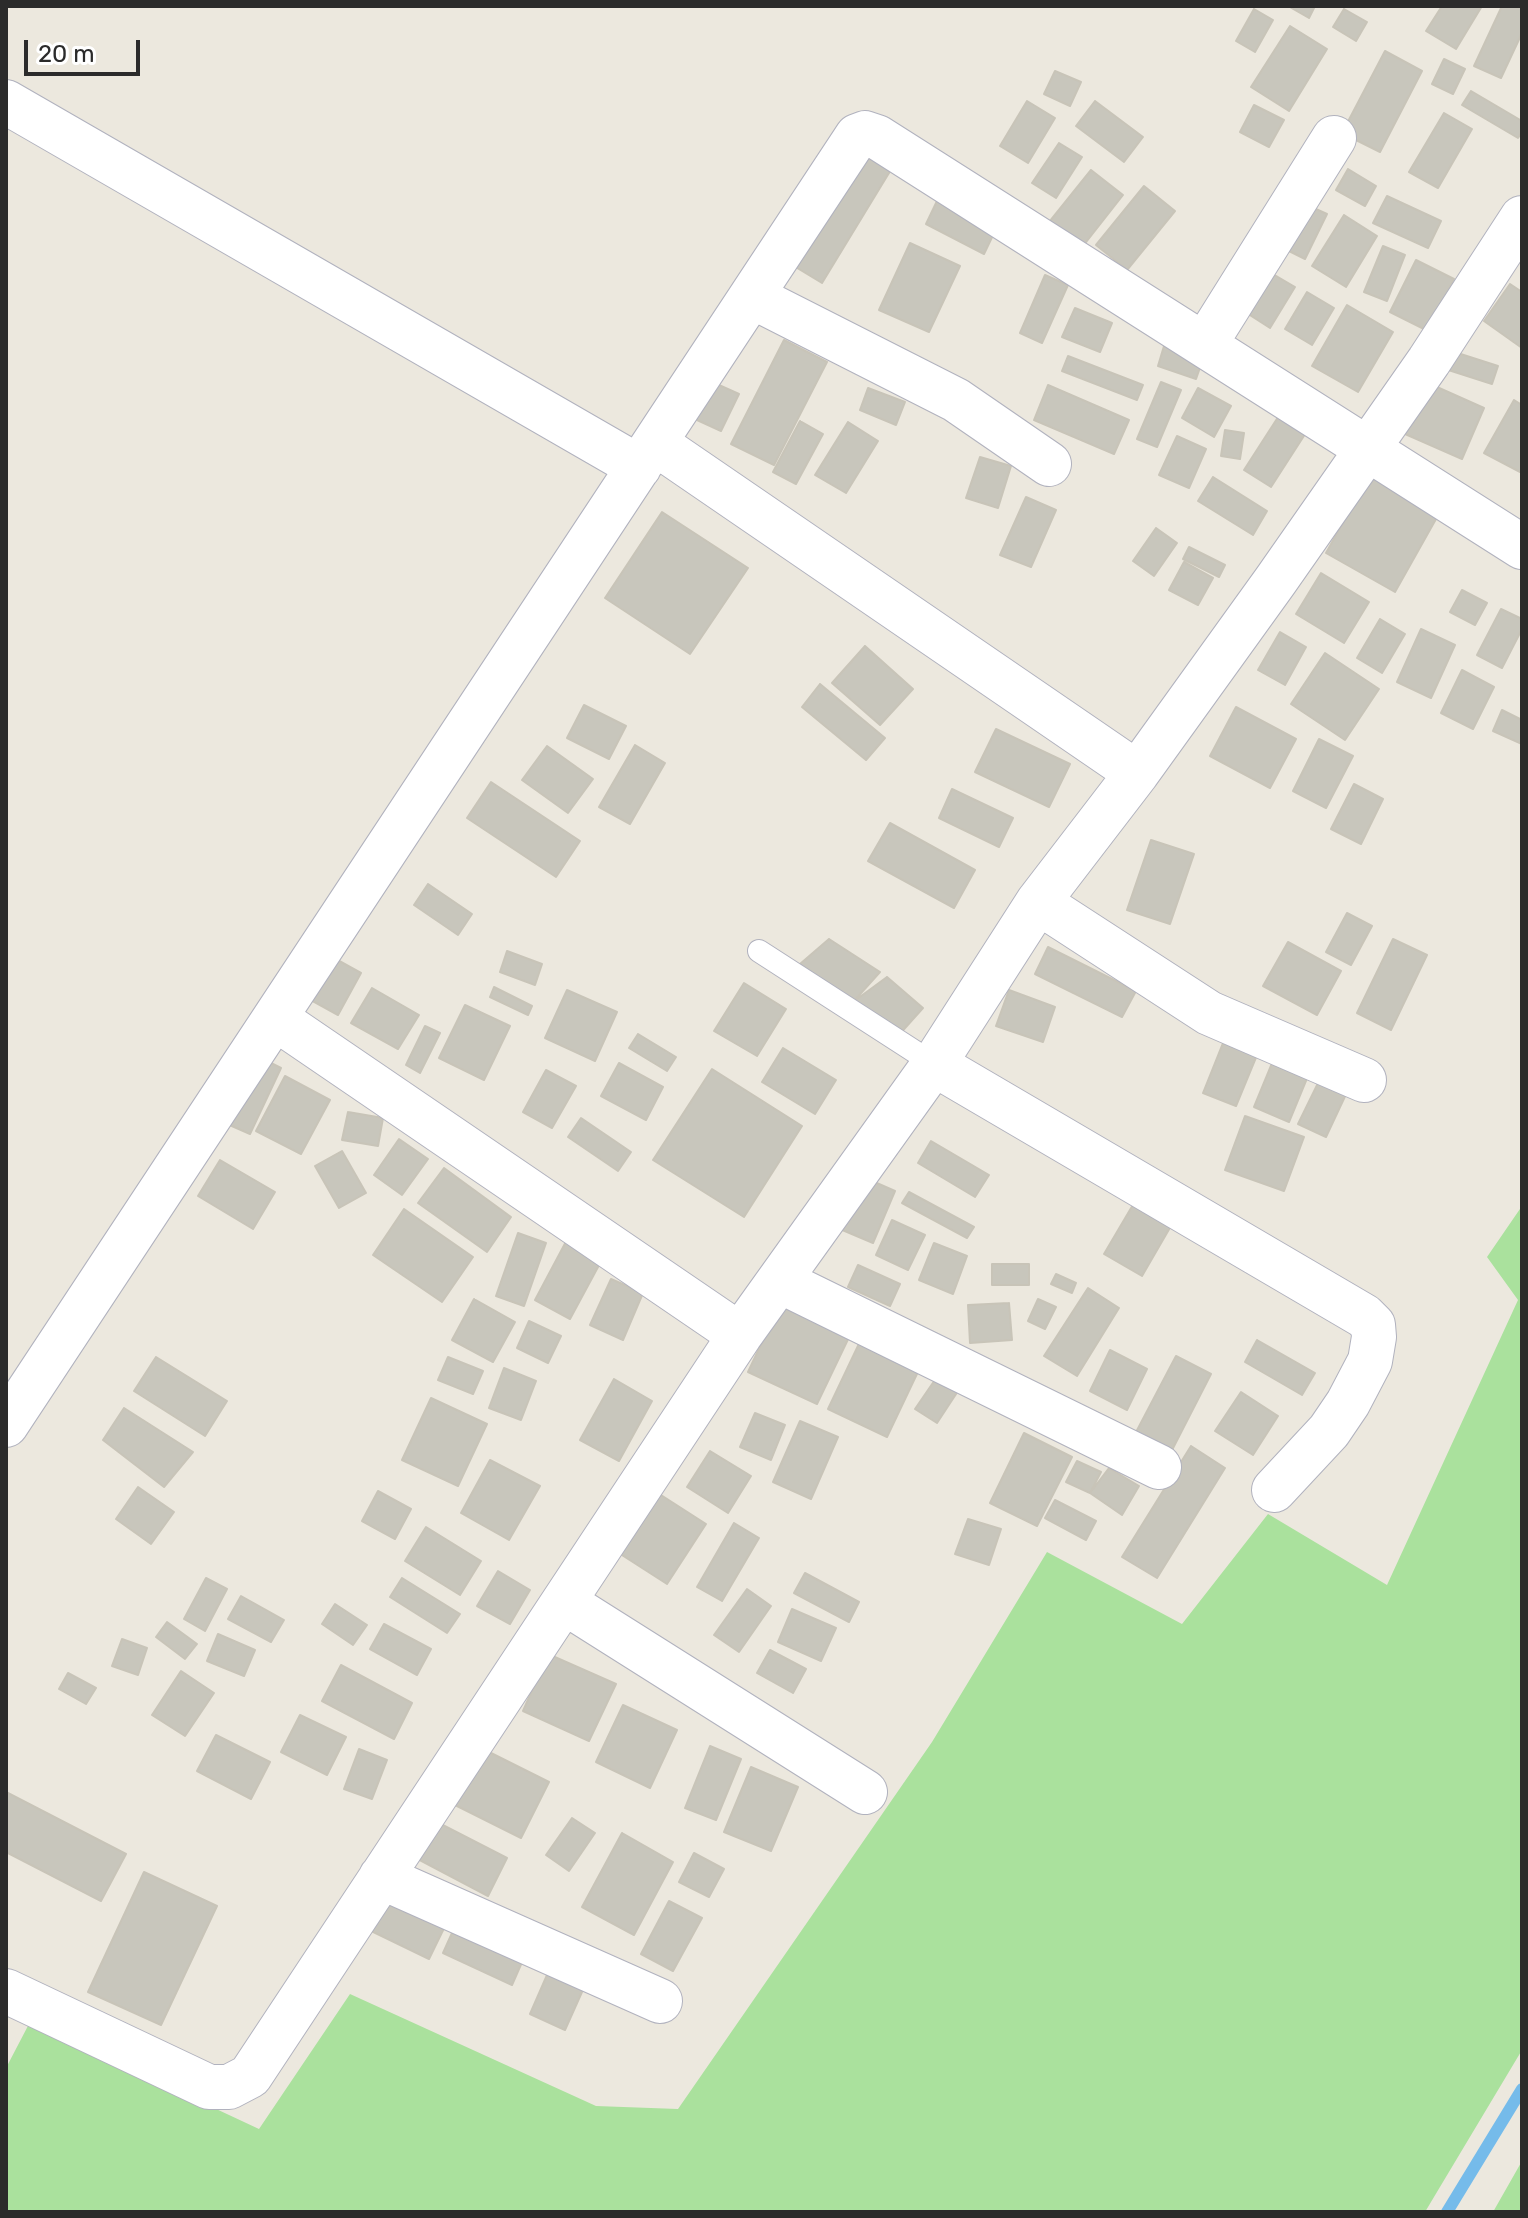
<!DOCTYPE html>
<style>
body{margin:0}
#map{position:relative;width:1528px;height:2218px;overflow:hidden;background:#ece8de;font-family:Rubik,sans-serif}
canvas{display:block}
.frame{position:absolute;inset:0;border:8px solid #2b2b2b;pointer-events:none}
.scale{position:absolute;left:24px;top:40px;width:116px;height:36px;box-sizing:border-box;border:4px solid #2b2b2b;border-top:0;padding-left:10px;font-size:24px;line-height:28px;white-space:nowrap;color:#2b2b2b;-webkit-text-stroke:6px #fff;paint-order:stroke}
</style>
<div id="map">
<canvas width="1528" height="2218"></canvas>
<div class="frame"></div>
<div class="scale">20 m</div>
</div>
<script>
const g = document.querySelector('canvas').getContext('2d');
g.lineJoin = 'round';
function fill(path, color) {
  g.fillStyle = color;
  g.fill(path, 'evenodd');
}
function toPath(rows) {
  const path = new Path2D();
  for (const r of rows) {
    path.moveTo(r[0], r[1]);
    for (let i = 2; i < r.length; i += 2) path.lineTo(r[i], r[i + 1]);
  }
  return path;
}
function stroke(path, color, width, dash) {
  g.strokeStyle = color;
  g.lineWidth = width;
  g.lineCap = dash ? 'butt' : 'round';
  g.setLineDash(dash || []);
  g.stroke(path);
}
fill(toPath([
 [1522,1206,1522,2050,1425,2212,6,2212,6,2068,30,2022,259,2129,350,1994,596,2106,678,2109,932,1742,1047,1552,1182,1624,1268,1514,1387,1585,1518,1300,1487,1257],
 [1522,2161,1522,2212,1493,2212]
]), '#aae19d');
stroke(toPath([
 [1447,2212,1522,2089]
]), '#75bbea', 12);
const building = toPath([
 [1288,6,1315,6,1309,18,1288,6],
 [1442,6,1482,6,1456,49,1426,31,1442,6],
 [1502,6,1522,6,1522,33,1501,78,1474,66,1502,6],
 [1254,9,1273,20,1255,52,1236,41,1254,9],
 [1344,9,1367,22,1356,41,1333,27,1344,9],
 [1290,26,1327,49,1289,111,1251,87,1290,26],
 [1385,51,1422,71,1380,152,1342,133,1385,51],
 [1444,59,1465,69,1453,94,1432,84,1444,59],
 [1055,71,1081,82,1070,106,1044,94,1055,71],
 [1471,91,1522,121,1522,132,1518,138,1462,105,1471,91],
 [1027,101,1055,118,1028,163,1000,146,1027,101],
 [1095,101,1143,137,1124,162,1076,126,1095,101],
 [1254,105,1284,120,1269,147,1240,132,1254,105],
 [1444,113,1472,129,1438,188,1409,172,1444,113],
 [1059,143,1082,157,1056,198,1032,183,1059,143],
 [853,145,892,168,822,283,784,260,853,145],
 [1348,169,1376,186,1365,206,1336,190,1348,169],
 [1091,170,1123,195,1083,246,1050,221,1091,170],
 [1144,186,1175,211,1127,270,1096,245,1144,186],
 [1387,196,1441,221,1428,248,1373,223,1387,196],
 [937,201,995,231,984,254,926,224,937,201],
 [1298,201,1327,214,1305,259,1277,245,1298,201],
 [1344,215,1377,236,1346,287,1312,266,1344,215],
 [910,243,960,266,929,332,879,310,910,243],
 [1383,246,1405,255,1387,301,1364,292,1383,246],
 [1416,260,1454,279,1428,331,1390,312,1416,260],
 [1266,270,1295,287,1270,328,1242,310,1266,270],
 [1045,275,1068,285,1042,343,1020,333,1045,275],
 [1510,284,1522,292,1522,348,1484,321,1510,284],
 [1307,292,1334,308,1312,345,1285,329,1307,292],
 [1347,305,1393,332,1358,392,1312,366,1347,305],
 [1075,308,1112,323,1100,352,1062,337,1075,308],
 [784,340,827,362,774,465,731,444,784,340],
 [1164,346,1203,359,1196,379,1158,366,1164,346],
 [1445,349,1498,366,1492,384,1439,367,1445,349],
 [1068,356,1143,385,1137,400,1062,371,1068,356],
 [701,377,739,394,721,431,684,414,701,377],
 [1419,379,1484,408,1462,459,1396,430,1419,379],
 [1161,382,1181,390,1157,447,1137,439,1161,382],
 [1048,385,1129,420,1114,454,1034,420,1048,385],
 [868,388,905,402,896,425,860,410,868,388],
 [1198,388,1231,406,1214,437,1182,418,1198,388],
 [1514,400,1522,405,1522,473,1484,453,1514,400],
 [1282,411,1309,428,1271,487,1244,470,1282,411],
 [800,421,823,434,796,484,773,472,800,421],
 [848,422,878,441,846,493,815,475,848,422],
 [1225,430,1244,433,1240,459,1221,456,1225,430],
 [1177,436,1206,449,1189,488,1159,475,1177,436],
 [980,457,1011,466,998,508,966,498,980,457],
 [1375,465,1445,503,1395,592,1326,553,1375,465],
 [1213,477,1267,511,1253,535,1198,501,1213,477],
 [1026,497,1056,510,1031,567,1000,555,1026,497],
 [662,512,748,568,690,654,605,598,662,512],
 [1156,528,1177,543,1154,576,1133,561,1156,528],
 [1189,547,1225,565,1219,577,1183,559,1189,547],
 [1184,562,1213,578,1198,605,1169,590,1184,562],
 [1321,573,1369,602,1344,643,1296,614,1321,573],
 [1462,590,1487,603,1475,625,1450,612,1462,590],
 [1501,609,1522,619,1522,629,1502,668,1477,655,1501,609],
 [1380,619,1405,634,1382,673,1357,658,1380,619],
 [1421,629,1455,645,1431,698,1397,682,1421,629],
 [1280,632,1306,647,1285,685,1258,670,1280,632],
 [865,646,913,689,880,725,832,683,865,646],
 [1325,653,1379,689,1345,740,1291,704,1325,653],
 [1462,670,1494,687,1473,729,1441,713,1462,670],
 [820,684,885,738,866,760,802,707,820,684],
 [584,705,626,726,609,759,567,738,584,705],
 [1236,707,1296,739,1270,788,1210,756,1236,707],
 [1502,710,1522,720,1522,744,1493,731,1502,710],
 [996,729,1070,764,1049,807,975,772,996,729],
 [1319,739,1353,756,1326,808,1293,791,1319,739],
 [635,745,665,763,630,824,599,807,635,745],
 [547,746,593,779,568,813,522,780,547,746],
 [491,782,580,841,556,877,467,818,491,782],
 [1354,784,1383,799,1361,844,1331,829,1354,784],
 [952,789,1013,818,999,847,939,818,952,789],
 [890,823,975,870,954,908,868,861,890,823],
 [1151,840,1194,854,1170,924,1127,910,1151,840],
 [428,884,472,914,458,935,414,905,428,884],
 [1347,913,1372,926,1351,965,1326,952,1347,913],
 [829,939,880,972,853,1002,800,964,829,939],
 [1393,939,1427,955,1391,1030,1357,1013,1393,939],
 [1288,942,1341,971,1317,1015,1263,986,1288,942],
 [1048,947,1136,991,1122,1017,1035,974,1048,947],
 [507,951,542,964,535,985,500,972,507,951],
 [323,952,361,973,338,1015,300,994,323,952],
 [887,977,923,1008,897,1037,853,1002,887,977],
 [744,983,786,1009,757,1056,714,1031,744,983],
 [494,987,532,1006,528,1015,490,997,494,987],
 [372,988,419,1015,398,1049,351,1023,372,988],
 [567,990,617,1012,595,1061,545,1038,567,990],
 [1009,990,1055,1007,1043,1042,996,1026,1009,990],
 [465,1005,510,1026,484,1080,439,1058,465,1005],
 [425,1026,440,1033,420,1073,406,1065,425,1026],
 [638,1034,676,1057,667,1071,629,1048,638,1034],
 [1223,1043,1257,1055,1236,1106,1203,1093,1223,1043],
 [783,1048,836,1080,815,1114,762,1082,783,1048],
 [257,1056,281,1068,250,1134,225,1123,257,1056],
 [1275,1056,1310,1071,1289,1122,1254,1107,1275,1056],
 [619,1063,663,1087,646,1120,601,1096,619,1063],
 [712,1069,802,1126,744,1217,653,1160,712,1069],
 [546,1070,576,1086,552,1128,523,1112,546,1070],
 [285,1076,330,1100,301,1154,256,1131,285,1076],
 [1321,1077,1348,1090,1326,1137,1298,1124,1321,1077],
 [348,1112,383,1118,378,1146,342,1140,348,1112],
 [1245,1116,1304,1137,1284,1191,1225,1170,1245,1116],
 [581,1118,631,1152,618,1171,568,1137,581,1118],
 [399,1139,428,1159,402,1195,374,1175,399,1139],
 [931,1141,989,1175,975,1197,918,1163,931,1141],
 [342,1151,366,1193,339,1208,315,1166,342,1151],
 [220,1160,275,1192,253,1229,198,1196,220,1160],
 [444,1168,511,1217,487,1252,418,1203,444,1168],
 [863,1177,895,1191,873,1243,840,1229,863,1177],
 [909,1192,974,1227,967,1238,902,1203,909,1192],
 [1137,1198,1175,1219,1142,1276,1104,1254,1137,1198],
 [404,1209,473,1257,442,1302,373,1255,404,1209],
 [892,1220,925,1235,908,1270,876,1255,892,1220],
 [518,1233,546,1243,524,1306,496,1296,518,1233],
 [569,1236,605,1254,570,1319,535,1300,569,1236],
 [934,1243,967,1256,953,1294,919,1280,934,1243],
 [992,1264,1029,1264,1029,1285,992,1285,992,1264],
 [858,1265,900,1284,890,1306,848,1287,858,1265],
 [1056,1274,1076,1283,1072,1293,1051,1284,1056,1274],
 [611,1279,643,1293,623,1340,590,1325,611,1279],
 [1088,1288,1119,1308,1077,1376,1044,1356,1088,1288],
 [783,1298,852,1331,817,1404,748,1372,783,1298],
 [474,1299,515,1322,493,1362,452,1340,474,1299],
 [1038,1299,1056,1307,1045,1329,1028,1321,1038,1299],
 [1009,1303,1012,1340,970,1343,968,1305,1009,1303],
 [529,1321,561,1336,548,1363,517,1348,529,1321],
 [866,1329,925,1357,887,1437,828,1409,866,1329],
 [1257,1340,1315,1373,1302,1395,1245,1362,1257,1340],
 [1110,1350,1147,1369,1127,1410,1090,1391,1110,1350],
 [1176,1356,1211,1374,1170,1454,1134,1436,1176,1356],
 [156,1357,227,1401,205,1436,134,1391,156,1357],
 [448,1357,483,1371,473,1394,438,1380,448,1357],
 [504,1368,536,1381,521,1420,489,1408,504,1368],
 [939,1374,960,1388,937,1423,915,1409,939,1374],
 [614,1379,652,1401,619,1461,580,1440,614,1379],
 [1241,1392,1278,1416,1253,1455,1215,1431,1241,1392],
 [431,1398,487,1424,458,1486,402,1460,431,1398],
 [124,1408,193,1452,164,1487,103,1440,124,1408],
 [755,1413,785,1425,771,1460,740,1447,755,1413],
 [800,1421,838,1437,811,1499,773,1482,800,1421],
 [1024,1433,1072,1457,1037,1526,990,1503,1024,1433],
 [1191,1446,1225,1468,1157,1578,1122,1557,1191,1446],
 [710,1451,751,1476,728,1513,687,1487,710,1451],
 [490,1460,540,1486,509,1540,461,1513,490,1460],
 [1077,1461,1101,1472,1090,1493,1066,1482,1077,1461],
 [1109,1468,1139,1486,1122,1515,1090,1493,1109,1468],
 [138,1487,174,1512,151,1544,116,1519,138,1487],
 [650,1488,706,1524,667,1584,611,1548,650,1488],
 [378,1491,411,1509,395,1539,362,1521,378,1491],
 [1055,1500,1096,1521,1086,1540,1045,1518,1055,1500],
 [968,1519,1001,1529,989,1565,955,1554,968,1519],
 [734,1523,759,1538,722,1601,697,1587,734,1523],
 [426,1527,481,1561,460,1595,405,1561,426,1527],
 [498,1571,530,1590,510,1624,477,1606,498,1571],
 [805,1573,859,1602,849,1622,794,1593,805,1573],
 [206,1578,227,1589,205,1631,184,1619,206,1578],
 [402,1578,460,1614,447,1633,390,1597,402,1578],
 [747,1589,771,1606,739,1652,714,1635,747,1589],
 [241,1596,284,1620,271,1642,228,1619,241,1596],
 [335,1604,367,1625,353,1645,322,1624,335,1604],
 [792,1609,836,1628,821,1661,778,1642,792,1609],
 [167,1622,197,1644,185,1659,156,1637,167,1622],
 [384,1624,431,1649,417,1675,370,1649,384,1624],
 [218,1634,255,1650,244,1676,207,1661,218,1634],
 [122,1639,147,1648,138,1675,112,1666,122,1639],
 [770,1650,806,1669,793,1693,757,1673,770,1650],
 [548,1654,616,1684,589,1741,523,1711,548,1654],
 [341,1665,412,1703,394,1739,322,1701,341,1665],
 [181,1671,214,1693,185,1736,152,1715,181,1671],
 [68,1673,96,1688,86,1704,59,1689,68,1673],
 [623,1705,677,1730,650,1788,596,1762,623,1705],
 [300,1715,346,1737,327,1775,281,1752,300,1715],
 [216,1735,270,1762,251,1799,197,1771,216,1735],
 [710,1746,741,1759,716,1820,685,1808,710,1746],
 [481,1748,549,1782,521,1838,453,1804,481,1748],
 [359,1749,387,1760,372,1799,344,1789,359,1749],
 [751,1767,798,1787,771,1851,724,1832,751,1767],
 [6,1792,126,1854,101,1901,6,1852,6,1792],
 [572,1818,595,1833,569,1871,546,1855,572,1818],
 [433,1820,507,1858,488,1896,414,1857,433,1820],
 [622,1833,673,1862,634,1935,582,1907,622,1833],
 [694,1853,724,1869,709,1897,679,1882,694,1853],
 [144,1872,217,1906,161,2025,88,1992,144,1872],
 [382,1888,448,1920,429,1959,363,1927,382,1888],
 [669,1901,702,1918,673,1971,641,1954,669,1901],
 [457,1922,526,1953,512,1985,443,1953,457,1922],
 [554,1959,590,1974,565,2030,530,2014,554,1959]
]);
fill(building, '#c8c6bc');
stroke(building, '#c8c4b8', 2);
const lane = toPath([
 [759,951,934,1064]
]);
const street = toPath([
 [6,102,639,467],
 [753,297,956,400,1049,464],
 [1205,344,1334,138],
 [655,443,1137,773],
 [1038,902,1209,1013,1364,1080],
 [275,1018,740,1335],
 [934,1064,1364,1316,1373,1325,1374,1337,1370,1361,1348,1403,1329,1431,1274,1490],
 [780,1281,1159,1467],
 [6,1425,857,136,865,133,877,137,1522,547],
 [564,1602,865,1792],
 [381,1877,660,2001],
 [6,1991,209,2087,229,2087,250,2076,740,1335,934,1064,1038,902,1137,773,1276,580,1429,361,1522,218]
]);
stroke(lane, '#b1b2be', 24);
stroke(street, '#b1b2be', 46);
stroke(lane, '#fff', 22);
stroke(street, '#fff', 44);
</script>
